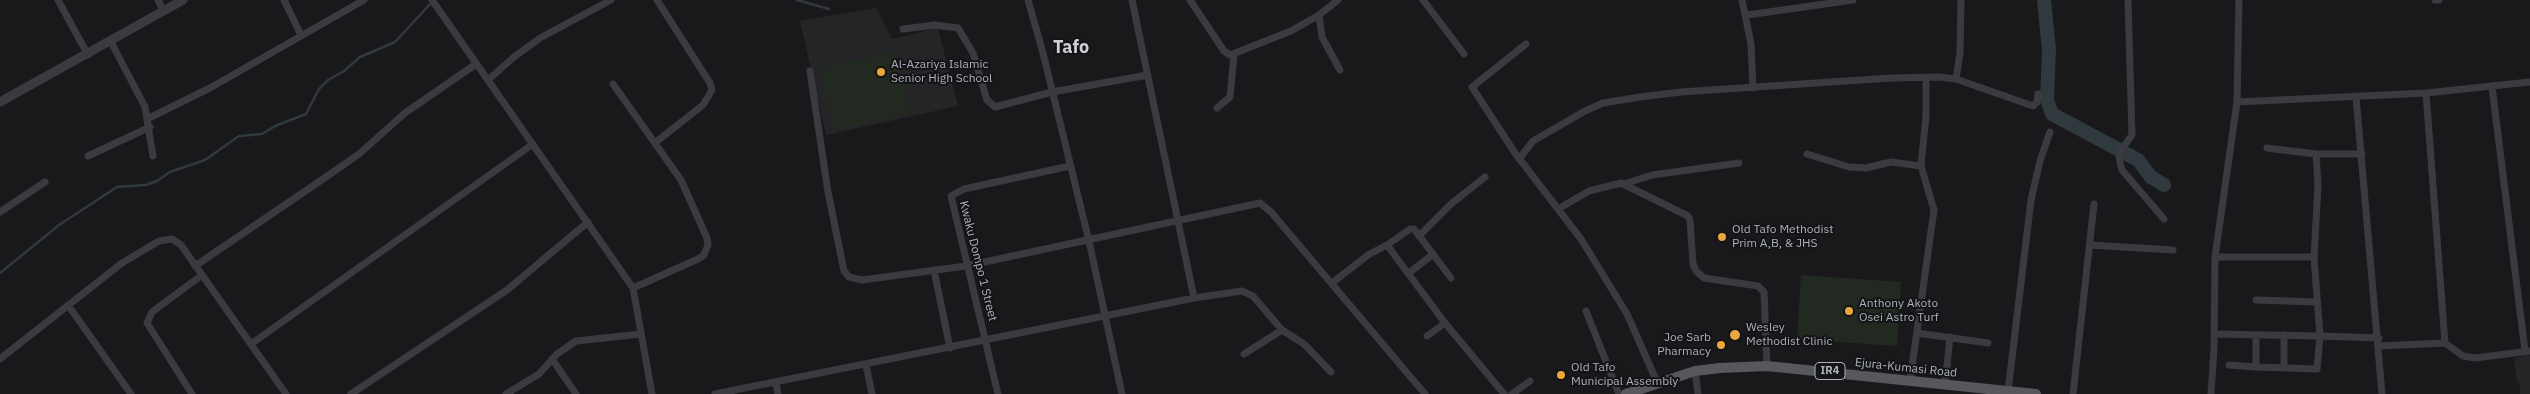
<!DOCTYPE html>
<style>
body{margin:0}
canvas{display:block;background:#19191b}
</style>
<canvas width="2530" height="394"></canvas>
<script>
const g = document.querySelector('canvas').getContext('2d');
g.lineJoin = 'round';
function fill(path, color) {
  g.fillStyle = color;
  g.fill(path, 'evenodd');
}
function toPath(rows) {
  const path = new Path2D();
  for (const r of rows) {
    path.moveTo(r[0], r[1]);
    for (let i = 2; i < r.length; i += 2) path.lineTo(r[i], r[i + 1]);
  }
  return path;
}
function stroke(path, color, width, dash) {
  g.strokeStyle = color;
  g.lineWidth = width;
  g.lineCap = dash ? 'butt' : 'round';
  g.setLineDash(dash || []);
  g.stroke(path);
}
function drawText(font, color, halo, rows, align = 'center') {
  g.font = font + ' "IBM Plex Sans",sans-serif';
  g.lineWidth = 4;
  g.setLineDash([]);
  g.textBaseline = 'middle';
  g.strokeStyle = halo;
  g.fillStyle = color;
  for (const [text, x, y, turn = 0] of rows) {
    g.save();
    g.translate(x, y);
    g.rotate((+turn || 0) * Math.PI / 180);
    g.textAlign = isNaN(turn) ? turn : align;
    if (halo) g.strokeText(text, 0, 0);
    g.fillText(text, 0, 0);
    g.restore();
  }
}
fill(toPath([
 [876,8,892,39,938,28,958,106,826,135,800,21],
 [2530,355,2530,394,2520,394,2520,383,2517,383,2514,358]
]), '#252528');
fill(toPath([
 [896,51,910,113,834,131,820,69],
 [1801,275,1901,282,1897,346,1797,339]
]), '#212921');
stroke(toPath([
 [797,0,829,9],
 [0,273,59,225,117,187,146,185,157,181,170,172,205,160,239,136,262,134,275,126,306,114,319,89,328,80,344,71,360,57,395,42,432,2]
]), '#2f393e', 2.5);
stroke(toPath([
 [2044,0,2049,50,2047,100,2052,114,2138,160,2151,177,2164,185]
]), '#2f393e', 14);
stroke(toPath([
 [58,0,88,55],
 [158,0,164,11],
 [284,0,301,35],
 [432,0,633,288,652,394],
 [1028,0,1043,53,1089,241,1122,394],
 [1132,0,1194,298],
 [1190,0,1224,51,1230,55,1291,31,1319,15,1338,0],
 [1423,0,1464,54],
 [1742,0,1751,44,1753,88],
 [2128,0,2132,135,2119,153,2120,162,2122,170,2164,219],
 [2435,0,2439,0],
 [1319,15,1322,37,1340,70],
 [1747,15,1853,0],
 [903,29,935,25,958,28,973,53,987,100,995,107,1052,92,1148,75],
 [111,42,145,107,153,156],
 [1526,44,1472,87,1515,153,1581,239,1627,314,1657,382],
 [810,71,828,192,844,271,849,277,862,280,966,266,1260,203,1271,212,1425,394],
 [1956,79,1960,53,1961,0],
 [488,80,514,57,540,38,611,0],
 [613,84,681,180,707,238,708,245,704,255,698,259,633,288],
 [2492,87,2525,351],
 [2426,93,2445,343],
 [2356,97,2382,394],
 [2237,102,2426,93,2530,82],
 [1217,108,1230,97,1234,55],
 [149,118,210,88,364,0],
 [656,142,703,105,712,90,710,83,657,0],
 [2267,148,2316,154,2362,154],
 [1807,154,1849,167,1866,168,1891,162,1921,166],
 [88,156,150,127],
 [1519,159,1533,141,1585,111,1603,103,1640,97,1681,92,1891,78,1939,77,1956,79,2033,106,2037,102,2038,94],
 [1624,184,1652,175,1739,163],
 [1558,209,1589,191,1621,183,1688,216,1690,220,1693,264,1696,271,1704,278,1711,279,1758,286,1764,292,1767,366],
 [0,212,45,182],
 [1419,236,1451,204,1485,177],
 [1387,245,1410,229,1414,229,1451,278],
 [2090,245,2173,250],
 [2215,257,2314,257,2320,336,2379,338],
 [2314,257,2318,186,2316,154],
 [195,266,326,177,359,154,405,113,476,64],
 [934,270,950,348],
 [1409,273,1432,255],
 [1332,283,1368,255,1387,245,1445,323,1427,336],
 [2256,300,2317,302],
 [68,305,131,394],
 [1586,311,1619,394],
 [1445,323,1504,394],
 [1282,330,1304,344,1331,372],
 [1917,333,1988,343],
 [2214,334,2320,336,2317,369,2256,367],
 [2284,335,2284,368],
 [251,344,533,144],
 [2379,346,2445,343,2463,356,2475,358,2530,351],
 [0,359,122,263,159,241,172,239,181,245,286,394],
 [552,359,576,394],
 [866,365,872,394],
 [2229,365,2256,367,2256,335],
 [1695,371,1698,394],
 [1910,381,1934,210,1921,166,1926,116,1926,78],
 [776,383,778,394],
 [1945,385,1950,337],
 [2008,391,2031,200,2040,161,2050,132],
 [192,394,147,323,152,312,202,275],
 [351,394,507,290,588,222],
 [506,394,539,374,557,354,576,341,641,334],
 [715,394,1194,298,1242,291,1253,296,1282,330,1244,354],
 [998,394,951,196,964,189,1070,166],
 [1512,394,1530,381],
 [2073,394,2094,204],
 [2211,394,2214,349,2215,257,2237,102,2239,0]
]), '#3a3b40', 7);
stroke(toPath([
 [0,102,183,0]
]), '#3a3b40', 9);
stroke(toPath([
 [1626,394,1695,371,1720,368,1767,366,2036,394]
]), '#56585e', 10);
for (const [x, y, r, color] of [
 [881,72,5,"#eca63f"],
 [1722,237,5,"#eca63f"],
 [1849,311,5,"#eca63f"],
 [1735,335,6,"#eca63f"],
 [1721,345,5,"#eca63f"],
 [1561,375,5,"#eca63f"]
]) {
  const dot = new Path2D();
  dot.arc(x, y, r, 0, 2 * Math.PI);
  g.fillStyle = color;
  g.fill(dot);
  stroke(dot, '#141416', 2);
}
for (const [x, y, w] of [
 [1830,371,30]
]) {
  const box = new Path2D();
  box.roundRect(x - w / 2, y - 8.5, w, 17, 4);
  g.fillStyle = '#141416';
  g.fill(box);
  stroke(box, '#abb1ba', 1);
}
drawText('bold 11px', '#abb1ba', null, [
 ["IR4",1830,371]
]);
drawText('12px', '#abb1ba', '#141416', [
 ["Al-Azariya Islamic",891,65],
 ["Senior High School",891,79],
 ["Old Tafo Methodist",1732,230],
 ["Prim A,B, & JHS",1732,244],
 ["Anthony Akoto",1859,304],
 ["Osei Astro Turf",1859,318],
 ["Wesley",1746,328],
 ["Methodist Clinic",1746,342],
 ["Joe Sarb",1711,338,"right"],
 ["Pharmacy",1711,352,"right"],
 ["Old Tafo",1571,368],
 ["Municipal Assembly",1571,382]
], 'left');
drawText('12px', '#abb1ba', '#141416', [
 ["Kwaku Dompo 1 Street",978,261,76],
 ["Ejura-Kumasi Road",1906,368,6]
]);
drawText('bold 18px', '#ccd0d6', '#141416', [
 ["Tafo",1071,48]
]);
</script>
